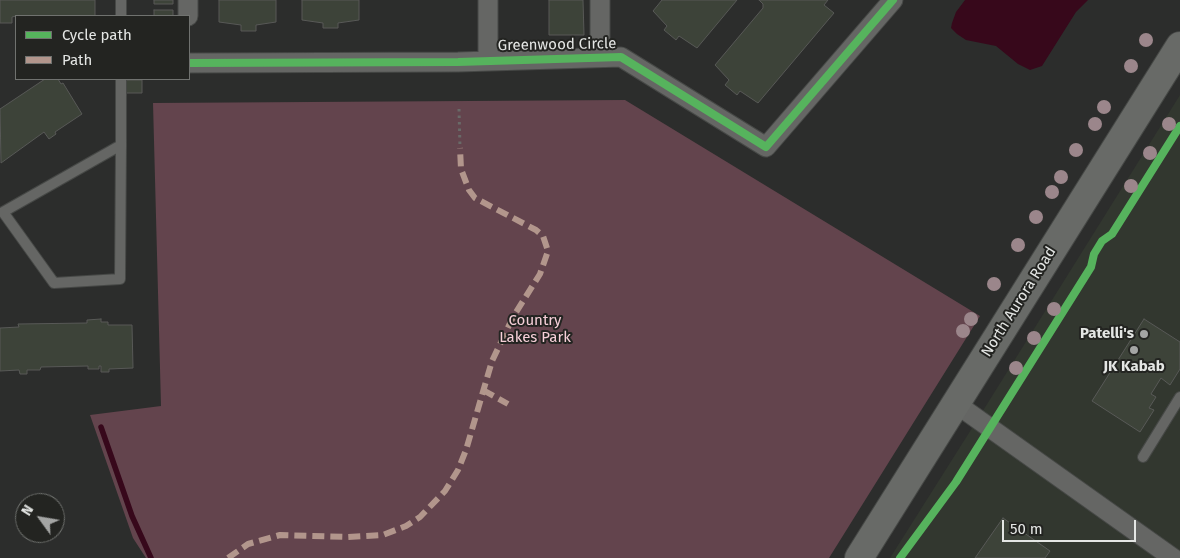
<!DOCTYPE html>
<style>
body{margin:0}
#map{position:relative;width:1180px;height:558px;overflow:hidden;background:#2c2d2c;font-family:"Fira Sans",sans-serif}
canvas{display:block}
.legend{position:absolute;left:15px;top:15px;width:175px;height:65px;box-sizing:border-box;background:#232421;border:1px solid #70726f;margin:0;padding:6px 9px;list-style:none;font-size:15px;color:#e4e6e4}
.legend li{display:flex;align-items:center;gap:10px;height:25px}
.legend b{width:25px;border:1px solid #70726f}
.north{position:absolute;left:15px;top:493px;width:50px;height:50px;box-sizing:border-box;background:#232421;border:1px solid #70726f;border-radius:50%;rotate:302deg;font-size:14px;font-weight:700;line-height:20px;text-align:center;color:#e4e6e4}
.north::after{content:'';display:block;margin:auto;width:18px;height:22px;background:#a4a5a4;clip-path:polygon(50% 0,100% 100%,50% 72%,0 100%)}
.scale{position:absolute;left:1002px;top:520px;width:134px;height:22px;box-sizing:border-box;border:2px solid #e4e6e4;border-top:0;padding-left:6px;font-size:15px;line-height:18px;white-space:nowrap;color:#e4e6e4;-webkit-text-stroke:4px #232421;paint-order:stroke}
</style>
<div id="map">
<canvas width="1180" height="558"></canvas>
<ul class="legend">
<li><b style="height:6px;background:#56b35d"></b>Cycle path</li>
<li><b style="height:6px;background:#b2968c"></b>Path</li>
</ul>
<div class="north">N</div>
<div class="scale">50 m</div>
</div>
<script>
const g = document.querySelector('canvas').getContext('2d');
g.lineJoin = 'round';
function fill(path, color) {
  g.fillStyle = color;
  g.fill(path, 'evenodd');
}
function toPath(rows) {
  const path = new Path2D();
  for (const r of rows) {
    path.moveTo(r[0], r[1]);
    for (let i = 2; i < r.length; i += 2) path.lineTo(r[i], r[i + 1]);
  }
  return path;
}
function stroke(path, color, width, dash) {
  g.strokeStyle = color;
  g.lineWidth = width;
  g.lineCap = dash ? 'butt' : 'round';
  g.setLineDash(dash || []);
  g.stroke(path);
}
function drawText(font, color, halo, rows, align = 'center') {
  g.font = font + ' "Fira Sans",sans-serif';
  g.lineWidth = 4;
  g.setLineDash([]);
  g.textBaseline = 'middle';
  g.strokeStyle = halo;
  g.fillStyle = color;
  for (const [text, x, y, turn = 0] of rows) {
    g.save();
    g.translate(x, y);
    g.rotate((+turn || 0) * Math.PI / 180);
    g.textAlign = isNaN(turn) ? turn : align;
    if (halo) g.strokeText(text, 0, 0);
    g.fillText(text, 0, 0);
    g.restore();
  }
}
fill(toPath([
 [1180,95,1180,558,890,558,979,417]
]), '#32372f');
fill(toPath([
 [625,100,980,316,829,558,146,558,133,538,90,415,161,406,153,103]
]), '#63444d');
fill(toPath([
 [965,0,1088,0,1076,12,1042,66,1030,70,1018,64,996,46,966,40,957,34,951,28,952,23,956,12]
]), '#37081b');
stroke(toPath([
 [101,427,132,516,151,558]
]), '#37081b', 5.5);
const building = toPath([
 [0,0,95,0,95,16,16,16,12,17,12,23,0,23,0,0],
 [154,0,173,0,173,4,154,4,154,0],
 [219,0,276,0,276,22,256,25,256,31,241,31,241,25,219,22,219,0],
 [302,0,359,0,359,20,338,23,338,28,323,28,323,23,302,20,302,0],
 [549,0,583,0,584,35,549,35,549,0],
 [662,0,737,0,697,48,679,36,676,40,664,30,667,26,653,11,662,0],
 [759,0,828,0,824,5,834,13,758,103,740,91,737,95,725,85,729,80,715,65,763,8,763,4,759,0],
 [154,10,173,10,173,16,154,16,154,10],
 [45,79,58,79,61,84,63,83,82,114,55,132,56,134,49,139,44,132,1,163,0,109,45,79],
 [126,80,142,80,142,93,126,93,126,80],
 [101,319,101,322,108,322,108,325,132,325,133,368,109,369,109,372,101,372,101,366,99,366,99,369,88,369,88,366,41,367,40,370,27,370,27,374,20,374,19,370,0,371,0,328,19,327,18,324,87,323,87,320,101,319],
 [1144,319,1180,342,1180,369,1170,385,1161,378,1151,394,1156,397,1149,408,1154,410,1140,432,1092,401,1144,319],
 [1003,518,1050,551,1045,558,975,558,1003,518]
]);
fill(building, '#3d4339');
stroke(building, '#585957', 1);
const service = toPath([
 [121,0,121,16],
 [121,145,3,212,54,283,120,279,121,145,121,79],
 [1143,457,1180,397]
]);
const minor = toPath([
 [188,0,188,16],
 [488,0,488,60],
 [600,0,600,57],
 [189,63,458,62,621,57,766,147,893,0],
 [955,403,1173,558]
]);
const secondary = toPath([
 [859,558,1180,46]
]);
stroke(service, '#464846', 12);
stroke(minor, '#464846', 21);
stroke(secondary, '#464846', 30);
stroke(toPath([
 [459,109,460,148]
]), '#696a68', 3, [2.5, 4]);
stroke(service, '#656664', 10);
stroke(minor, '#656664', 19);
stroke(secondary, '#686a67', 28);
stroke(toPath([
 [483,390,508,404],
 [228,558,248,544,280,535,347,537,383,535,406,526,420,517,445,491,458,470,466,450,492,361,513,317,540,274,548,251,543,236,536,230,475,198,469,190,461,169,460,148]
]), '#b2968c', 6, [12, 6]);
stroke(toPath([
 [189,63,458,62,621,57,766,147,893,0],
 [900,558,956,482,1091,267,1094,254,1102,241,1112,234,1180,126]
]), '#56b35d', 8);
g.fillStyle = '#9b868b';
for (const [x, y] of [
 [1146,40],
 [1131,66],
 [1104,107],
 [1095,124],
 [1169,124],
 [1076,150],
 [1150,153],
 [1061,177],
 [1131,186],
 [1052,192],
 [1036,217],
 [1018,245],
 [994,284],
 [1054,309],
 [971,319],
 [963,331],
 [1034,338],
 [1016,368]
]) {
  g.beginPath();
  g.arc(x, y, 7, 0, 2 * Math.PI);
  g.fill();
}
for (const [x, y, r, color] of [
 [1144,334,5,"#a4a5a4"],
 [1134,350,5,"#a4a5a4"]
]) {
  const dot = new Path2D();
  dot.arc(x, y, r, 0, 2 * Math.PI);
  g.fillStyle = color;
  g.fill(dot);
  stroke(dot, '#232421', 2);
}
drawText('15px', '#e4e6e4', '#232421', [
 ["Greenwood Circle",557,45,-1],
 ["North Aurora Road",1019,302,-58]
]);
drawText('15px', '#f6cfd8', '#232421', [
 ["Country",535,321],
 ["Lakes Park",535,338]
]);
drawText('bold 15px', '#e4e6e4', '#232421', [
 ["Patelli's",1134,334],
 ["JK Kabab",1134,367,"center"]
], 'right');
</script>
